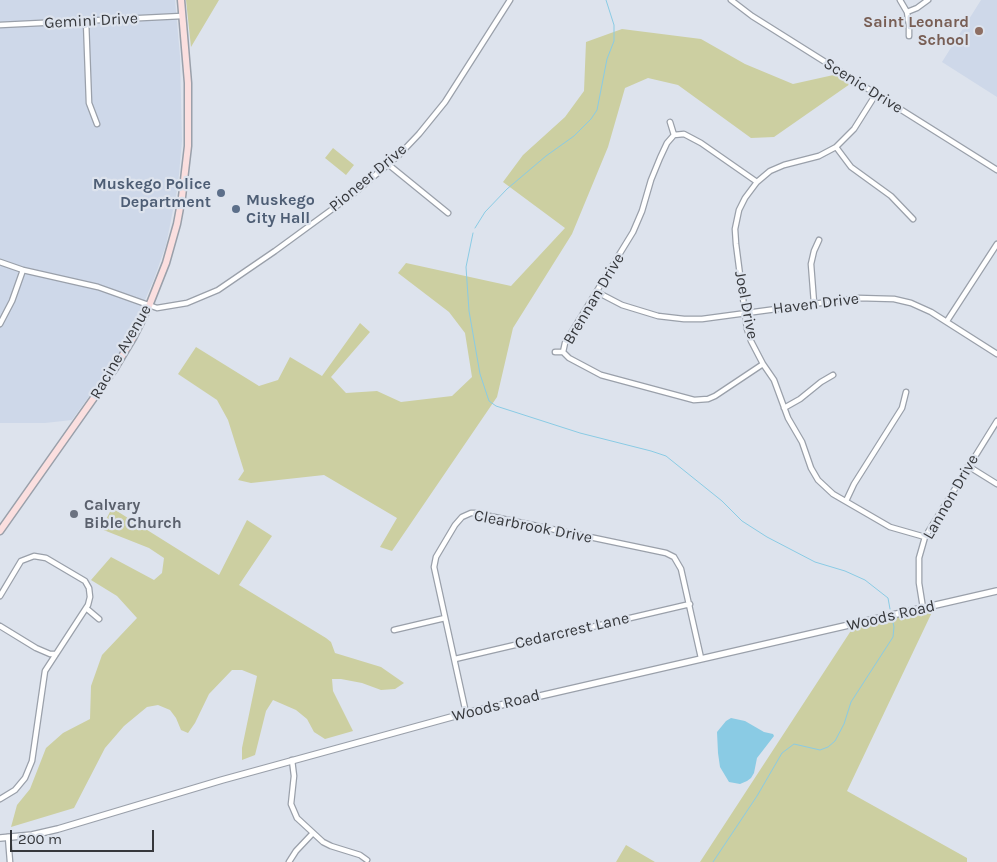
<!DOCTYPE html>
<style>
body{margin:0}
#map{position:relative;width:997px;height:862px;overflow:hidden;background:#dde3ed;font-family:Karla,sans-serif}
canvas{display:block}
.scale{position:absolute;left:10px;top:830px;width:144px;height:22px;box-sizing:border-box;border:2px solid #36383c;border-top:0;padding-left:6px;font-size:15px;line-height:18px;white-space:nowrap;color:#36383c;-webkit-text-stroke:4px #dde3ed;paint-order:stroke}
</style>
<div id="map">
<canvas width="997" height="862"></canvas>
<div class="scale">200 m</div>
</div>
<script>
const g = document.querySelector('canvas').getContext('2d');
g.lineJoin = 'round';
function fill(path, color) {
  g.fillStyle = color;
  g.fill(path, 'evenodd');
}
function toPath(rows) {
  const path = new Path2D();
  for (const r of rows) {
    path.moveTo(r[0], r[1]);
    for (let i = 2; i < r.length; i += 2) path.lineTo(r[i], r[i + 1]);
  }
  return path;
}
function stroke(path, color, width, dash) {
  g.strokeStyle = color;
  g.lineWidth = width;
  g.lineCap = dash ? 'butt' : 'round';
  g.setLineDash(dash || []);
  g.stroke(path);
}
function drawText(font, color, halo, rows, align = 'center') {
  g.font = font + ' Karla,sans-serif';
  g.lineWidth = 4.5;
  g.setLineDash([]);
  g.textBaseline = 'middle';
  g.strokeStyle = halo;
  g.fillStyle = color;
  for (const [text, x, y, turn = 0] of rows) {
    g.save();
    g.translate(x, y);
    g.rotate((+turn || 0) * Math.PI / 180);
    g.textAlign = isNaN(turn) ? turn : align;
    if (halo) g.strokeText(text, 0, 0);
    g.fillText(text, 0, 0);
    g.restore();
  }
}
fill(toPath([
 [0,0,175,0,180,56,182,141,178,185,166,245,154,279,136,321,114,362,72,420,45,423,0,423],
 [981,0,997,0,997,97,942,62]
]), '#ced8e9');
fill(toPath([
 [186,0,219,0,191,47],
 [622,29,701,39,745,64,793,84,838,74,850,84,774,137,751,138,678,85,648,78,625,88,608,147,572,234,513,328,497,397,392,551,380,547,397,518,324,475,251,483,238,480,244,471,228,420,217,400,178,374,196,347,259,386,278,380,290,357,322,376,360,323,370,332,331,377,346,393,377,391,401,402,452,396,472,377,465,333,449,312,398,273,406,263,511,286,565,228,503,182,523,155,565,117,584,91,586,42],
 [333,148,354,165,346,175,325,158],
 [112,508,219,575,247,520,272,536,239,585,326,638,331,642,335,653,381,667,404,683,395,689,381,690,362,683,341,679,332,679,333,691,353,731,325,739,314,732,307,719,296,710,273,700,266,711,255,755,242,760,242,748,257,676,242,670,232,670,209,694,195,723,188,733,181,730,176,718,170,710,158,705,147,707,124,726,105,748,74,808,11,827,17,805,30,789,46,748,63,733,90,719,91,686,102,655,137,618,117,596,91,580,111,557,154,580,162,573,164,558,149,548,101,529],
 [934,608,847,791,967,858,967,862,700,862,854,626],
 [626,845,655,862,616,862]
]), '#cccfa1');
fill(toPath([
 [731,718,745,721,764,732,773,734,774,736,757,758,754,773,751,778,747,781,740,784,729,782,720,767,718,753,717,732,726,721]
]), '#8acbe4');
stroke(toPath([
 [475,228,485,212,507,189,546,156,574,136,591,119,597,110,607,59,614,41,614,25,606,0],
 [473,233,466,267,469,311,480,374,489,401,496,406,580,433,651,451,666,456,722,501,742,521,767,537,815,562,845,571,865,580,888,598,890,609],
 [713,862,757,796,782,753,794,744,820,750,828,747,835,741,844,724,851,702,893,637,894,627,892,618]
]), '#8acbe4', 1);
const minor = toPath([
 [731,0,752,16,997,170],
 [900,0,907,12,909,25,909,36],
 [907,12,917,8,928,0],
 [86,21,89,103,97,124],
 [0,25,182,16],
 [876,94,854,129,836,147,819,156,784,165,770,171,757,182,745,198,739,210,735,229,736,244,747,329,751,341,763,364,774,380,788,418,802,442,811,468,818,480,833,494,890,527,925,537],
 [670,122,674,135],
 [836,147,851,167,891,196,913,219],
 [389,165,448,213],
 [757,182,701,143,684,134,674,135,667,143,660,158,651,180,642,211,633,232,565,343,563,352,569,358,601,375,694,400,708,399,715,396,763,364],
 [0,262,23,270,98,287,157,308,187,303,218,290,275,251,353,194,399,155,419,134,445,102,510,0],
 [597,292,622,305,658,316,684,319,702,319,858,298,894,299,911,303,931,312,997,354],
 [814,303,811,264,814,251,819,240],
 [947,321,997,244],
 [0,324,12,301,23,270],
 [555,352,563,352],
 [784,408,800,399,821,382,833,375],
 [968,466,997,484],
 [846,501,854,484,902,408,906,392],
 [0,596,21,561,34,556,46,558,85,581,89,588,90,597,88,605,45,671,32,761,25,778,15,790,0,799],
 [86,608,99,619],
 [923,608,919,583,919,558,925,537,997,421],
 [0,626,36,648,50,654,56,654],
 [394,630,445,618],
 [455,659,690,604],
 [466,713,434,567,436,557,455,525,462,517,471,513,475,513,666,553,674,557,681,569,701,658],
 [292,760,294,776,291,804,297,818,323,842,331,846,360,855,367,860],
 [8,837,10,862],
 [289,862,296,851,313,833]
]);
const tertiary = toPath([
 [0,838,32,835,58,829,222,780,466,713,997,591]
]);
const secondary = toPath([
 [0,531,115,368,133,338,149,306,166,263,177,224,182,197,188,146,188,83,181,0]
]);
stroke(minor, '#9aa0aa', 7);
stroke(tertiary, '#9aa0aa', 8);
stroke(secondary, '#9aa0aa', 9);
stroke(minor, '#fff', 4.5);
stroke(tertiary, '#fff', 5.5);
stroke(secondary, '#fbdfdf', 6);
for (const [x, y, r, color] of [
 [979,31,5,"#8d6e63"],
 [221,193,5,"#5c6f8a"],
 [236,209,5,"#5c6f8a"],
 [74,514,5,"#6b7280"]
]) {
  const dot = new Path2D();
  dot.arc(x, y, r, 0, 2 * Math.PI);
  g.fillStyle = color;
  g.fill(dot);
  stroke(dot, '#dde3ed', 2);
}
drawText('16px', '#36383c', '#dde3ed', [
 ["Gemini Drive",91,21,-3],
 ["Scenic Drive",863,86,32],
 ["Pioneer Drive",368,178,-40],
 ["Brennan Drive",594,299,-59],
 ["Haven Drive",816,304,-7],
 ["Joel Drive",746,305,79],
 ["Racine Avenue",121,352,-60],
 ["Lannon Drive",951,497,-60],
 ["Clearbrook Drive",533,527,11],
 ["Woods Road",891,616,-13],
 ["Cedarcrest Lane",572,631,-13],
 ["Woods Road",496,706,-14]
]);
drawText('bold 16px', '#785e54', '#dde3ed', [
 ["Saint Leonard",969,22],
 ["School",969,40]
], 'right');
drawText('bold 16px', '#4e5e75', '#dde3ed', [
 ["Muskego Police",211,184],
 ["Department",211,202],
 ["Muskego",246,200,"left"],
 ["City Hall",246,218,"left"]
], 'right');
drawText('bold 16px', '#5b616d', '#dde3ed', [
 ["Calvary",84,505],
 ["Bible Church",84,523]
], 'left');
</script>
